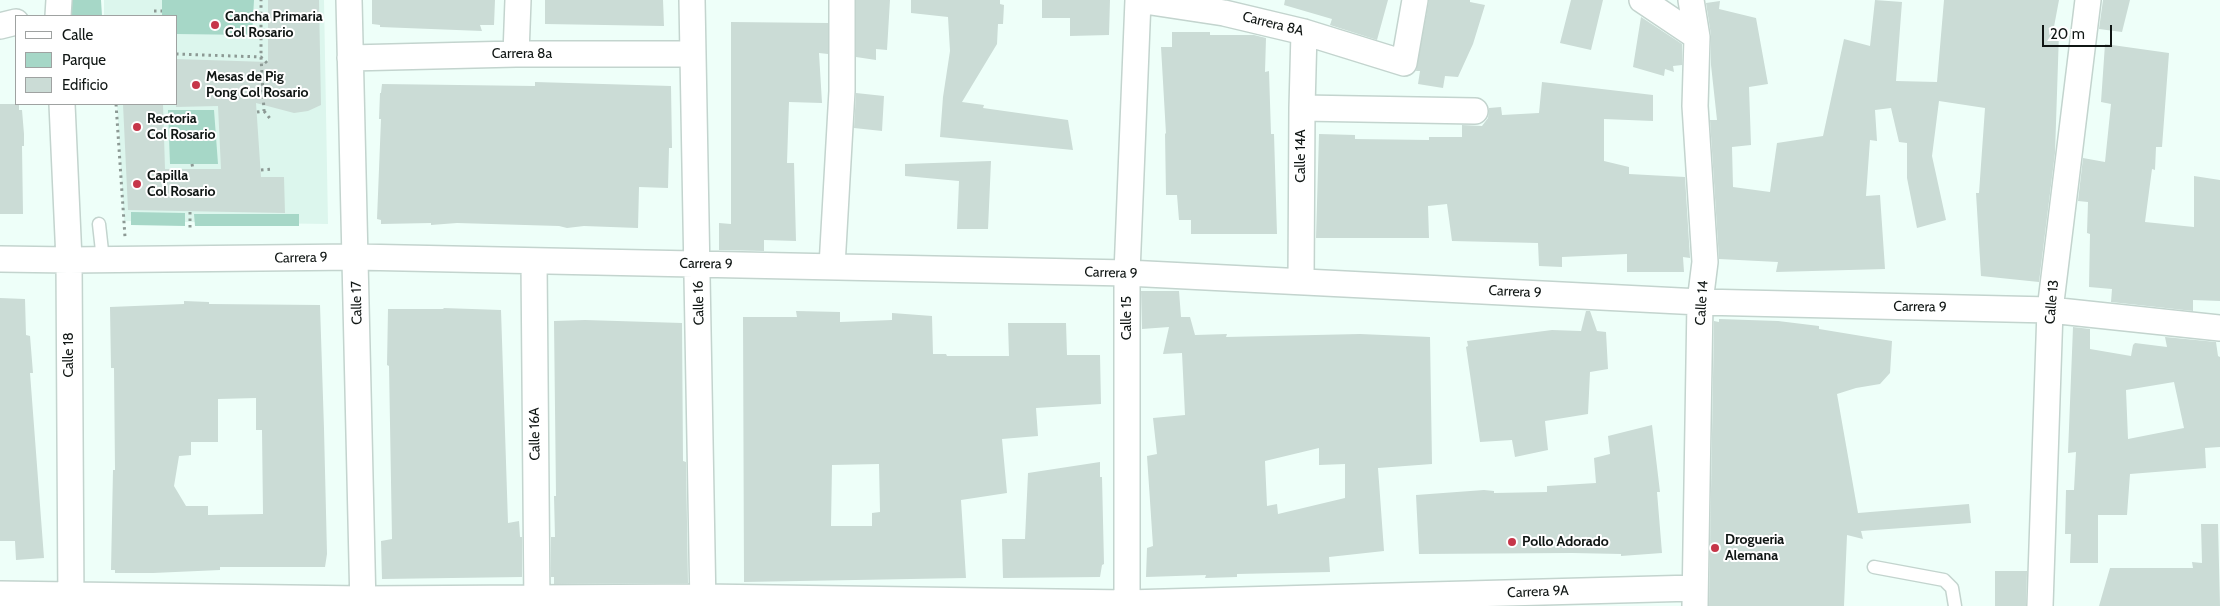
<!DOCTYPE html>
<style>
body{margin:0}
#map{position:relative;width:2220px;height:606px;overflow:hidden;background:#eefff9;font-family:Cabin,sans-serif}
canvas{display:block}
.legend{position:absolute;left:15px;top:15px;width:162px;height:90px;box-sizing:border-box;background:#fff;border:1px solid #9fa2a1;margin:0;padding:6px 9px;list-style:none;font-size:15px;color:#101614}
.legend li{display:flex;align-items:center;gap:10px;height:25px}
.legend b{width:25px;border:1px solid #9fa2a1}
.scale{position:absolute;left:2042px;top:25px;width:70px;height:22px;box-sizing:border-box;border:2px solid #101614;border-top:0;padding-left:6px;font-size:15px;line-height:18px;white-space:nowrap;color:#101614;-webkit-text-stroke:4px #fff;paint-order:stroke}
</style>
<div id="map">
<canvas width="2220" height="606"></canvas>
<ul class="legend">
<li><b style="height:6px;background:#fff"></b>Calle</li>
<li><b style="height:14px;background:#a6d7c7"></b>Parque</li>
<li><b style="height:14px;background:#cbdcd6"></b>Edificio</li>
</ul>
<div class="scale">20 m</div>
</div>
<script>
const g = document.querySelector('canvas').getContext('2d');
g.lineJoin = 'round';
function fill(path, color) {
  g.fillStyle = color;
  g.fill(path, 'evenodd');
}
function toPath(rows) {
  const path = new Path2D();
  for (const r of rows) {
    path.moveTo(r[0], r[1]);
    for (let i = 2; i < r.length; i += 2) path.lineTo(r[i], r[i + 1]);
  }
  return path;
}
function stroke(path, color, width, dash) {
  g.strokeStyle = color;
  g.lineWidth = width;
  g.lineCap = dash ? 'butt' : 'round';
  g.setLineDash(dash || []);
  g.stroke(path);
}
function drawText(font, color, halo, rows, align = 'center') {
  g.font = font + ' Cabin,sans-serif';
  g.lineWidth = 4;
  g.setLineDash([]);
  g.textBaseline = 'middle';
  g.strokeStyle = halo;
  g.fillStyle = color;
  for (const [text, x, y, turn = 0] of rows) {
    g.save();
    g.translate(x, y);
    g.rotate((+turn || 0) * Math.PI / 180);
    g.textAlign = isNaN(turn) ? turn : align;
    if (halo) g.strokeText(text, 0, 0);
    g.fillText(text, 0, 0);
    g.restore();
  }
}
fill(toPath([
 [104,0,324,0,328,224,124,221,117,104,176,104,176,16,104,16]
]), '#dcf6ed');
fill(toPath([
 [70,0,101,0,102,16,70,16],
 [162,0,254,0,252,35,176,34,176,16,162,16],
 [168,110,214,110,218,164,170,164],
 [131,212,185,213,185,226,131,225],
 [194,214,299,214,299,226,195,226]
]), '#a6d7c7');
fill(toPath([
 [268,0,319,0,321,105,308,111,294,113,256,103,261,177,284,177,285,213,128,210,123,104,163,104,165,169,221,169,218,106,176,107,176,59,268,62],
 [372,0,495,0,494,25,480,25,482,31,380,27,380,25,372,24],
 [545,0,663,0,664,26,545,24],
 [856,0,890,0,887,50,876,49,876,60,856,57],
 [911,0,1000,0,1000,4,1004,5,1003,24,998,24,997,44,962,102,984,105,983,108,1068,120,1073,150,940,137,943,97,950,51,948,17,911,13],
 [1042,0,1110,0,1109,35,1070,36,1070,18,1042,18],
 [1285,0,1388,0,1377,40,1330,25,1332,19,1284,5],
 [1429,0,1470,0,1470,2,1485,5,1473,44,1458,77,1445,76,1443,88,1418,84,1420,71,1416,71],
 [1571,0,1603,0,1591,50,1560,43],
 [1875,0,1902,2,1896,81,1937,82,1944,0,2059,0,2053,32,2059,33,2055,153,2039,282,1981,276,1976,193,1979,193,1985,108,1939,101,1932,156,1946,220,1917,228,1907,178,1907,143,1899,142,1891,108,1875,110,1877,141,1870,140,1866,196,1880,195,1885,269,1776,272,1778,262,1719,259,1710,120,1717,120,1711,65,1711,35,1706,3,1720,1,1719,9,1756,18,1768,84,1749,87,1751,145,1732,147,1733,187,1770,192,1777,143,1823,136,1844,39,1870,46],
 [2103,0,2130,0,2122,32,2099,29],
 [1641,17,1682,44,1682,65,1673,66,1674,72,1665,69,1664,76,1633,67],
 [731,22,828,23,828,54,819,53,822,103,789,102,787,163,794,163,796,241,764,240,764,251,719,250,719,223,731,224],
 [1172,32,1210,32,1210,35,1254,35,1266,38,1265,72,1269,71,1271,134,1274,134,1277,234,1191,234,1191,220,1179,220,1177,195,1166,195,1165,133,1166,134,1161,47,1172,47],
 [2105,44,2169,53,2162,147,2156,147,2155,170,2152,169,2145,222,2194,227,2194,176,2220,180,2220,301,2193,300,2193,311,2111,302,2112,289,2089,287,2090,234,2087,233,2088,202,2078,201,2083,158,2105,162,2111,104,2101,102],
 [535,82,671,86,672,148,669,148,668,188,639,187,638,228,584,226,567,228,559,226,457,223,431,225,431,223,381,224,381,220,377,219,381,119,379,119,380,93,381,93,382,84,535,86],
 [1542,82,1653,95,1653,121,1604,119,1604,161,1629,167,1629,174,1685,177,1690,258,1683,257,1684,272,1627,272,1627,254,1562,257,1562,267,1539,266,1538,243,1452,241,1447,204,1428,206,1429,238,1316,238,1319,134,1355,135,1355,139,1429,140,1429,137,1462,137,1462,125,1482,126,1488,118,1489,108,1501,107,1502,115,1539,113],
 [856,93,884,96,882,131,854,128],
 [0,104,19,104,19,110,22,110,24,134,24,146,22,146,23,214,0,214],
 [991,161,988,229,957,229,959,181,905,176,905,164],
 [1141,291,1179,291,1181,317,1190,317,1195,335,1227,334,1226,337,1360,334,1430,337,1432,464,1378,468,1384,551,1329,557,1330,572,1237,574,1237,577,1205,578,1206,575,1146,577,1147,548,1153,546,1147,456,1157,454,1153,418,1185,415,1182,353,1163,354,1169,327,1142,329],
 [1319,448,1319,465,1345,464,1345,498,1278,514,1277,504,1267,506,1265,461],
 [0,298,25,299,26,335,30,336,33,373,30,373,44,558,16,560,15,541,0,541],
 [184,301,209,302,209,304,320,305,324,429,327,554,325,567,220,567,220,570,153,573,115,573,115,570,111,570,113,470,115,470,114,368,111,368,110,307,184,304],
 [256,398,256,430,262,430,263,514,208,515,208,506,186,506,174,486,179,456,191,455,191,442,218,442,218,399],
 [443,308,501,310,508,523,519,521,520,537,522,537,522,577,382,579,381,541,392,539,389,366,387,365,388,309,444,309],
 [796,311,840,312,840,322,892,320,892,313,932,316,933,354,946,354,947,356,1009,356,1008,323,1066,323,1067,355,1100,355,1101,404,1036,408,1038,436,1002,439,1007,493,961,500,966,578,744,582,743,317,797,317],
 [879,464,880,512,872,513,872,526,831,526,832,465],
 [1586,311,1590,311,1597,331,1606,332,1608,369,1590,372,1588,414,1545,421,1548,450,1515,457,1512,440,1480,442,1466,347,1468,346,1467,341,1552,330,1581,331],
 [1719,319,1778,321,1819,326,1819,329,1892,341,1890,373,1880,384,1856,388,1837,394,1858,513,1969,504,1971,523,1861,531,1863,539,1847,535,1844,606,1709,606,1714,321,1719,322],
 [585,320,682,323,683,461,686,462,688,583,554,584,554,577,551,577,551,537,555,537,554,496,556,496,554,321],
 [2073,327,2090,329,2090,349,2131,356,2133,345,2135,343,2167,347,2165,337,2216,342,2218,356,2220,357,2220,447,2205,448,2206,468,2130,474,2127,515,2098,515,2098,563,2070,563,2071,534,2065,534,2066,490,2074,490,2076,452,2068,453],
 [2174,382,2184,428,2128,439,2126,390],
 [1652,425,1660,492,1657,492,1662,553,1621,556,1621,554,1572,553,1419,554,1416,495,1484,490,1494,491,1494,493,1547,492,1547,486,1596,483,1594,458,1610,454,1608,436],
 [1100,462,1100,477,1102,477,1104,564,1102,565,1100,577,1003,578,1002,539,1025,539,1028,473],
 [2201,524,2218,524,2220,606,2099,606,2110,568,2193,568,2192,562,2202,563],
 [1995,571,2027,571,2026,606,1995,606]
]), '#cbdcd6');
const lane = toPath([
 [99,224,103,260],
 [1874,567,1944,580,1952,588,1955,606]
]);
const street = toPath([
 [349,0,363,606],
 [692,0,703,606],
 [1138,0,1224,13,1304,32,1404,63,1415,0],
 [1642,0,1697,37],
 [1691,0,1697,37,1695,106,1705,262,1700,302,1695,606],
 [58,16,59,0],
 [0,26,16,22],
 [516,54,518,0],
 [350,58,516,54,693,54],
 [62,104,69,260,71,606],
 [1302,108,1475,111],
 [0,259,69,260,356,257,1127,273,1700,302,2050,310,2220,328],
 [534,262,537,606],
 [832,266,842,91,842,0],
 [1301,281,1302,108,1304,32],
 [0,594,362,599,703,597,1127,603,1695,588],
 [1127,606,1127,273,1138,0],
 [2040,606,2050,310,2088,0]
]);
stroke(lane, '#c3d4ce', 15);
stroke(street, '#c3d4ce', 28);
stroke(toPath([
 [154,11,162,11],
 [261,17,268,15],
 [176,54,261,57,268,64],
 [116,104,125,237],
 [264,111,272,121],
 [257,112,264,111,261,57,261,0],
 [192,164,193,169],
 [261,170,272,169],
 [190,212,190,229]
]), '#8c9994', 3, [2.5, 4]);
stroke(lane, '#fff', 12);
stroke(street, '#fff', 25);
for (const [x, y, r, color] of [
 [215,25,5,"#c63649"],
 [196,85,5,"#c63649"],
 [137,127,5,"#c63649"],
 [137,184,5,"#c63649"],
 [1512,542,5,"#c63649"],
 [1715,548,5,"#c63649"]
]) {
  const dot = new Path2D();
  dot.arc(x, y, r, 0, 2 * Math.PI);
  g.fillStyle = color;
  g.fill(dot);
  stroke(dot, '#fff', 2);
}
drawText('bold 14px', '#101614', '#fff', [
 ["Cancha Primaria",225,17],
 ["Col Rosario",225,33],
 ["Mesas de Pig",206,77],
 ["Pong Col Rosario",206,93],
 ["Rectoria",147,119],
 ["Col Rosario",147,135],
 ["Capilla",147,176],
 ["Col Rosario",147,192],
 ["Drogueria",1725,540],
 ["Alemana",1725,556],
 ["Pollo Adorado",1522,542]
], 'left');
drawText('14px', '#101614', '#fff', [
 ["Carrera 8A",1273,24,14],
 ["Carrera 8a",522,54],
 ["Calle 14A",1301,156,-90],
 ["Carrera 9",301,258,-1],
 ["Carrera 9",706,264,1],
 ["Carrera 9",1111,273,2],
 ["Carrera 9",1515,292,3],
 ["Calle 13",2052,302,-85],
 ["Calle 17",357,303,-91],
 ["Calle 16",699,303,-91],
 ["Calle 14",1702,303,-86],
 ["Carrera 9",1920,307,1],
 ["Calle 15",1127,318,-90],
 ["Calle 18",69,355,-90],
 ["Calle 16A",535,434,-91],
 ["Carrera 9A",1538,592,-2]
]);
</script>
